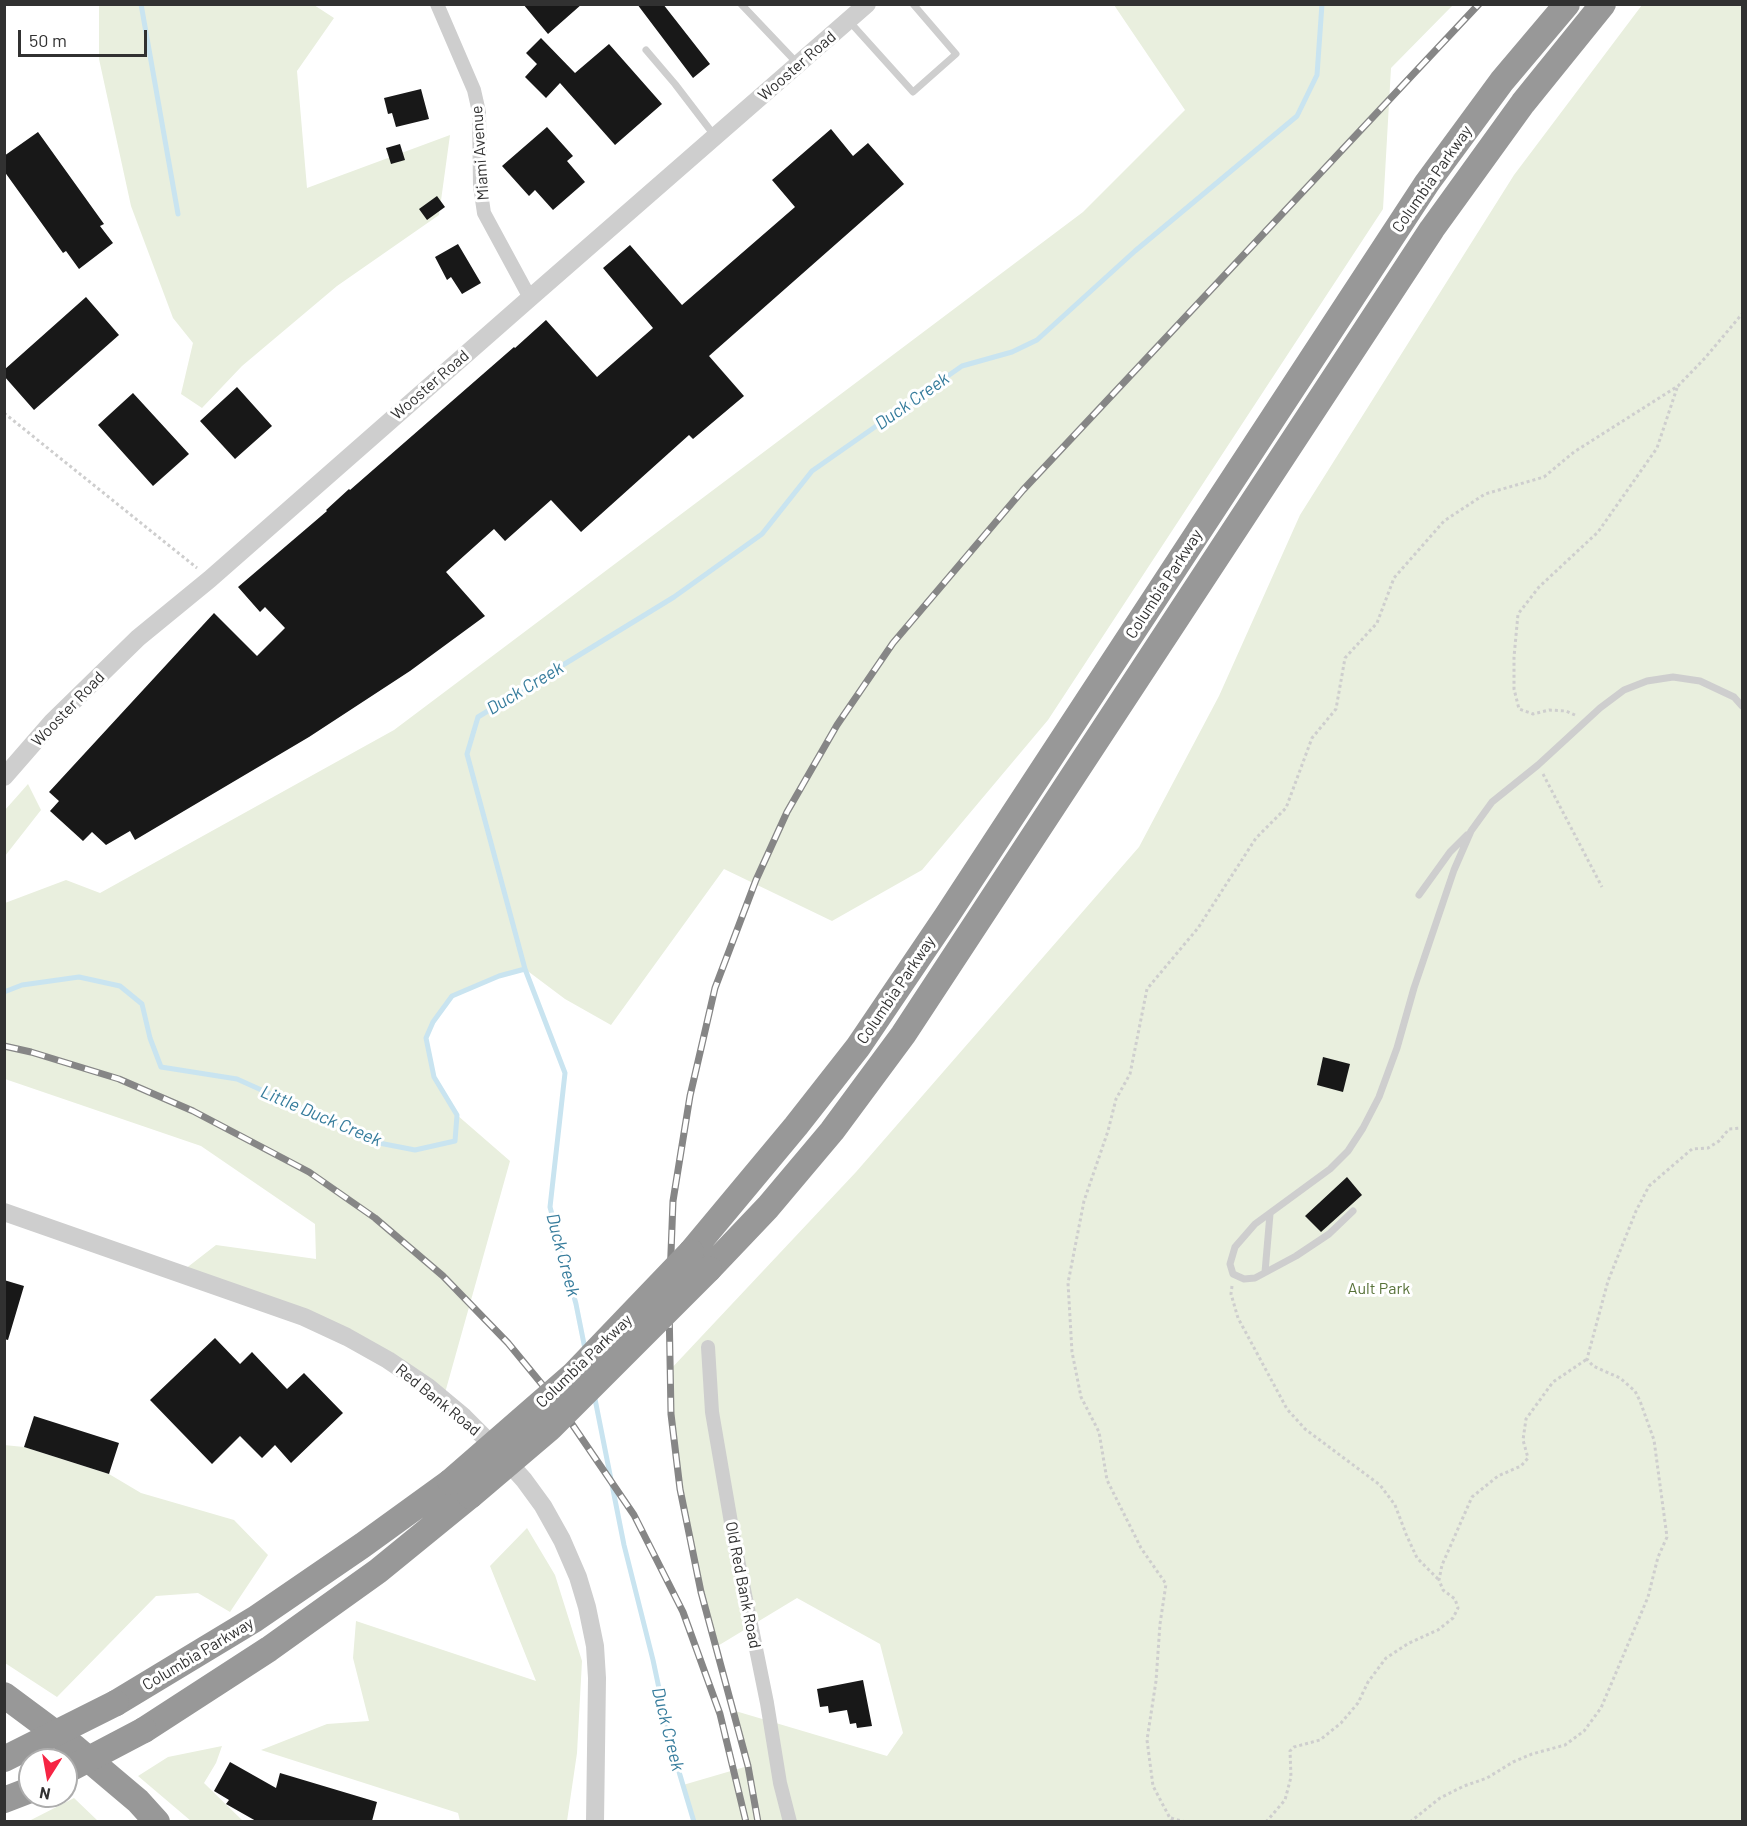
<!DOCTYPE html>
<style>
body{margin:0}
#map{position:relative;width:1747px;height:1826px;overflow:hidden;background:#fff;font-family:Barlow,sans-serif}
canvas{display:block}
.frame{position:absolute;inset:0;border:6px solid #313131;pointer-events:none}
.north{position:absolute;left:18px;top:1748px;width:60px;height:60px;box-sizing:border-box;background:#fff;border:2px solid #adadad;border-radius:50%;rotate:191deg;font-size:16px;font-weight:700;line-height:24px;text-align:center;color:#313131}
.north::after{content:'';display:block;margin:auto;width:21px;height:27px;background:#f62544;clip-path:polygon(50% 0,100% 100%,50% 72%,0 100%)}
.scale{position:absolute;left:18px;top:30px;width:129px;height:27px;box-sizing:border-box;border:3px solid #313131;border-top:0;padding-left:8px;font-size:18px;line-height:21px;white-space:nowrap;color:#313131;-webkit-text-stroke:4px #fff;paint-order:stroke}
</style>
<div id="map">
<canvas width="1747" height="1826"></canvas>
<div class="frame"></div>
<div class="north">N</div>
<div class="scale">50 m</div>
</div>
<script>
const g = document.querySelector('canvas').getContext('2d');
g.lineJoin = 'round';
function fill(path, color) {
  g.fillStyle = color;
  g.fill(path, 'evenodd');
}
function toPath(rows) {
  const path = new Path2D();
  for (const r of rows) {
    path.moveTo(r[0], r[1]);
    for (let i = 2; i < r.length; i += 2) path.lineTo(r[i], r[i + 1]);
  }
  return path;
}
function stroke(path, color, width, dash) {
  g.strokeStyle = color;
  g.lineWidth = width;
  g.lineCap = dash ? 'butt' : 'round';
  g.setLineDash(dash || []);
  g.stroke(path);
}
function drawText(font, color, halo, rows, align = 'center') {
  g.font = font + ' Barlow,sans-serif';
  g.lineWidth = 6;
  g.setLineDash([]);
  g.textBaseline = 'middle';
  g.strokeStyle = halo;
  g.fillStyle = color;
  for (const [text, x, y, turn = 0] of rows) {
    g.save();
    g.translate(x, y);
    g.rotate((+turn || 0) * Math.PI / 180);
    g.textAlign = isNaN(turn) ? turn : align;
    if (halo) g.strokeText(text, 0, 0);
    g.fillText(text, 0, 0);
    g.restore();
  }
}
fill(toPath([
 [99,5,314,5,334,18,297,71,307,188,450,135,439,215,337,286,242,366,202,408,181,394,193,343,173,318,131,206,99,59],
 [1114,5,1453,5,1391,68,1383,209,1048,720,922,870,832,921,724,869,611,1025,565,999,525,969,499,976,452,996,433,1022,426,1038,434,1077,457,1115,510,1161,443,1400,388,1360,180,1273,216,1245,316,1259,315,1224,201,1146,5,1079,5,903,66,880,100,893,394,730,1083,212,1185,110],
 [1642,5,1742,5,1742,1821,694,1821,683,1785,748,1766,732,1710,887,1756,903,1733,880,1644,797,1598,716,1647,701,1592,680,1489,671,1414,669,1371,856,1172,1139,847,1219,696,1300,515,1514,175],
 [28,784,41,810,5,856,5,810],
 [4,1445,24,1447,109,1474,141,1493,234,1520,268,1555,230,1612,198,1593,156,1596,57,1697,5,1663],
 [527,1528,555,1575,582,1661,577,1753,567,1821,460,1821,458,1813,261,1750,327,1724,369,1721,353,1658,356,1621,536,1681,490,1566],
 [222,1746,216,1763,204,1783,243,1821,191,1821,138,1776,168,1757],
 [74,1798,98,1821,29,1821]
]), '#e9efde');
stroke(toPath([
 [141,4,178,214],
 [4,992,22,985,79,977,120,986,142,1004,150,1038,161,1067,237,1079,379,1143,415,1150,455,1141,457,1115,434,1077,426,1038,433,1022,452,996,499,976,525,969],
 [585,1349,576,1304,550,1207,565,1073,525,969,467,754,478,717,674,597,762,534,812,471,962,366,1012,352,1037,340,1135,251,1297,116,1317,75,1322,4],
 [594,1394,624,1545,653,1660,671,1745,694,1822]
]), '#c9e4f0', 5);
fill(toPath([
 [523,4,582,4,548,34],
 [637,4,663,4,710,64,693,78],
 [541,38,575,73,609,44,662,104,615,145,560,83,546,98,525,77,537,64,526,53],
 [421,89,429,119,396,127,392,113,388,114,384,98],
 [547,127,573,156,567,161,585,182,553,210,535,190,529,196,502,166],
 [831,129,853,156,868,143,904,184,709,356,744,396,693,439,689,435,581,532,551,500,505,541,494,529,446,572,485,616,410,671,309,737,135,840,130,831,106,845,92,832,83,841,50,811,59,801,49,792,214,613,257,656,285,628,265,607,260,612,238,587,327,511,326,510,349,489,350,490,514,347,515,348,546,320,597,377,653,328,603,268,630,245,682,305,795,207,772,180],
 [38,132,104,224,100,226,113,243,79,269,66,251,63,253,4,171,4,156],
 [400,144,405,160,391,164,386,148],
 [437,196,445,207,427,220,419,209],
 [458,244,481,283,462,294,451,277,447,280,435,257],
 [86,297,119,335,34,410,4,376,4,370],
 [237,387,272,426,235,459,200,421],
 [133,393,189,454,153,486,98,425],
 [1323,1057,1350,1064,1343,1092,1317,1085],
 [1347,1177,1362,1195,1321,1232,1305,1216],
 [4,1280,24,1286,8,1340,4,1339],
 [215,1338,240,1364,252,1352,287,1389,304,1373,343,1413,291,1463,275,1445,262,1458,240,1436,212,1464,150,1400],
 [34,1416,119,1443,109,1474,24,1447],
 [863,1680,872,1726,857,1728,856,1723,850,1724,847,1710,829,1713,828,1706,820,1707,817,1689],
 [230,1762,276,1788,280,1773,377,1802,372,1821,256,1821,226,1804,229,1800,214,1791]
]), '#181818');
stroke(toPath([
 [4,413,197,568],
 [1575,715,1566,711,1549,710,1533,714,1519,709,1514,689,1514,657,1518,614,1539,587,1598,532,1657,448,1677,388],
 [1543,774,1602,887],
 [1232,1286,1231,1294,1238,1318,1287,1409,1305,1429,1380,1485,1395,1505,1406,1534,1417,1558,1439,1580],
 [1171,1818,1185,1822],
 [1172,1822,1153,1786,1147,1740,1156,1681,1160,1624,1166,1584,1141,1548,1107,1480,1099,1432,1081,1397,1072,1352,1068,1283,1084,1201,1108,1131,1116,1099,1130,1074,1147,989,1198,928,1256,838,1286,808,1312,738,1336,709,1345,658,1377,623,1394,578,1444,521,1485,494,1544,477,1574,452,1678,386,1705,358,1742,314],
 [1266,1822,1285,1800,1291,1777,1290,1751,1294,1747,1320,1740,1341,1723,1358,1703,1368,1682,1386,1658,1409,1643,1438,1630,1453,1618,1458,1608,1455,1599,1443,1590,1439,1580,1442,1565,1472,1497,1498,1476,1521,1466,1528,1458,1523,1440,1526,1419,1553,1382,1587,1359],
 [1410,1822,1440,1798,1464,1786,1487,1778,1513,1762,1532,1754,1565,1745,1584,1731,1601,1708,1648,1597,1658,1557,1667,1537,1654,1440,1640,1401,1635,1391,1620,1378,1593,1366,1587,1359,1608,1281,1636,1211,1649,1186,1692,1149,1708,1148,1719,1141,1729,1129,1742,1128],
 [1705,1822,1708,1822]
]), '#cecece', 3, [3, 3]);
stroke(toPath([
 [741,4,797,63],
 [849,21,913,92,956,54,913,4],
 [646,50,675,84,714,135],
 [1419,895,1450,852,1467,835],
 [1353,1211,1329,1234,1296,1256,1255,1278,1244,1279,1233,1274,1230,1264,1235,1247,1255,1224,1330,1169,1348,1151,1363,1128,1379,1097,1397,1048,1414,988,1454,870,1471,831,1492,802,1538,765,1600,708,1624,690,1647,681,1673,677,1700,681,1734,697,1742,706],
 [1265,1272,1270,1214]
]), '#cecece', 7);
stroke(toPath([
 [437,4,474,90,479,112,480,186,484,213,530,298],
 [708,1347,712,1412,734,1540,767,1703,780,1783,790,1822]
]), '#cecece', 14);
stroke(toPath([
 [4,777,52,722,138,638,210,579,530,298,867,4],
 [4,1212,304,1317,347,1337,388,1360,428,1387,464,1417,498,1451,524,1480,543,1506,562,1540,578,1577,587,1607,595,1646,597,1678,595,1822]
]), '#cecece', 18);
stroke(toPath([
 [691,1252,796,1126,858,1047,946,917,1427,183,1502,81,1567,4],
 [709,1269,768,1207,832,1131,903,1035,1432,229,1523,103,1603,4],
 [4,1695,74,1747,138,1801,157,1822],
 [116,1703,255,1619,363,1545,450,1482],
 [144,1730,269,1649,378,1571,470,1496],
 [4,1800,30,1790]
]), '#989898', 26);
const rail = toPath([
 [4,1046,31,1052,119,1079,193,1111,309,1172,375,1218,443,1276,508,1343,559,1405,634,1515,683,1612,720,1714,746,1822],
 [758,1822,748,1766,701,1592,680,1489,671,1414,669,1304,673,1201,690,1096,715,988,756,880,787,812,837,725,893,643,1023,490,1479,4]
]);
stroke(rail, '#868686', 7);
stroke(rail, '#fff', 4.5, [14]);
stroke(toPath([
 [450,1482,574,1374,691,1252],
 [470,1496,550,1428,709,1269],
 [4,1759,116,1703],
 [66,1771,144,1730]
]), '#989898', 26);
drawText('16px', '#313131', '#fff', [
 ["Wooster Road",797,66,-41],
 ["Miami Avenue",480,153,-94],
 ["Columbia Parkway",1432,179,-55],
 ["Wooster Road",430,385,-41],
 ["Columbia Parkway",1164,584,-57],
 ["Wooster Road",68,709,-46],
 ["Columbia Parkway",896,990,-56],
 ["Columbia Parkway",584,1361,-44],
 ["Red Bank Road",438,1400,39],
 ["Old Red Bank Road",743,1585,79],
 ["Columbia Parkway",198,1654,-31]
]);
drawText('16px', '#587239', '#fff', [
 ["Ault Park",1379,1289]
]);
drawText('italic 18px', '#367c9c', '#fff', [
 ["Duck Creek",912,401,-35],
 ["Duck Creek",525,688,-31],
 ["Little Duck Creek",321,1116,23],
 ["Duck Creek",563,1255,75],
 ["Duck Creek",668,1729,76]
]);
</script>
